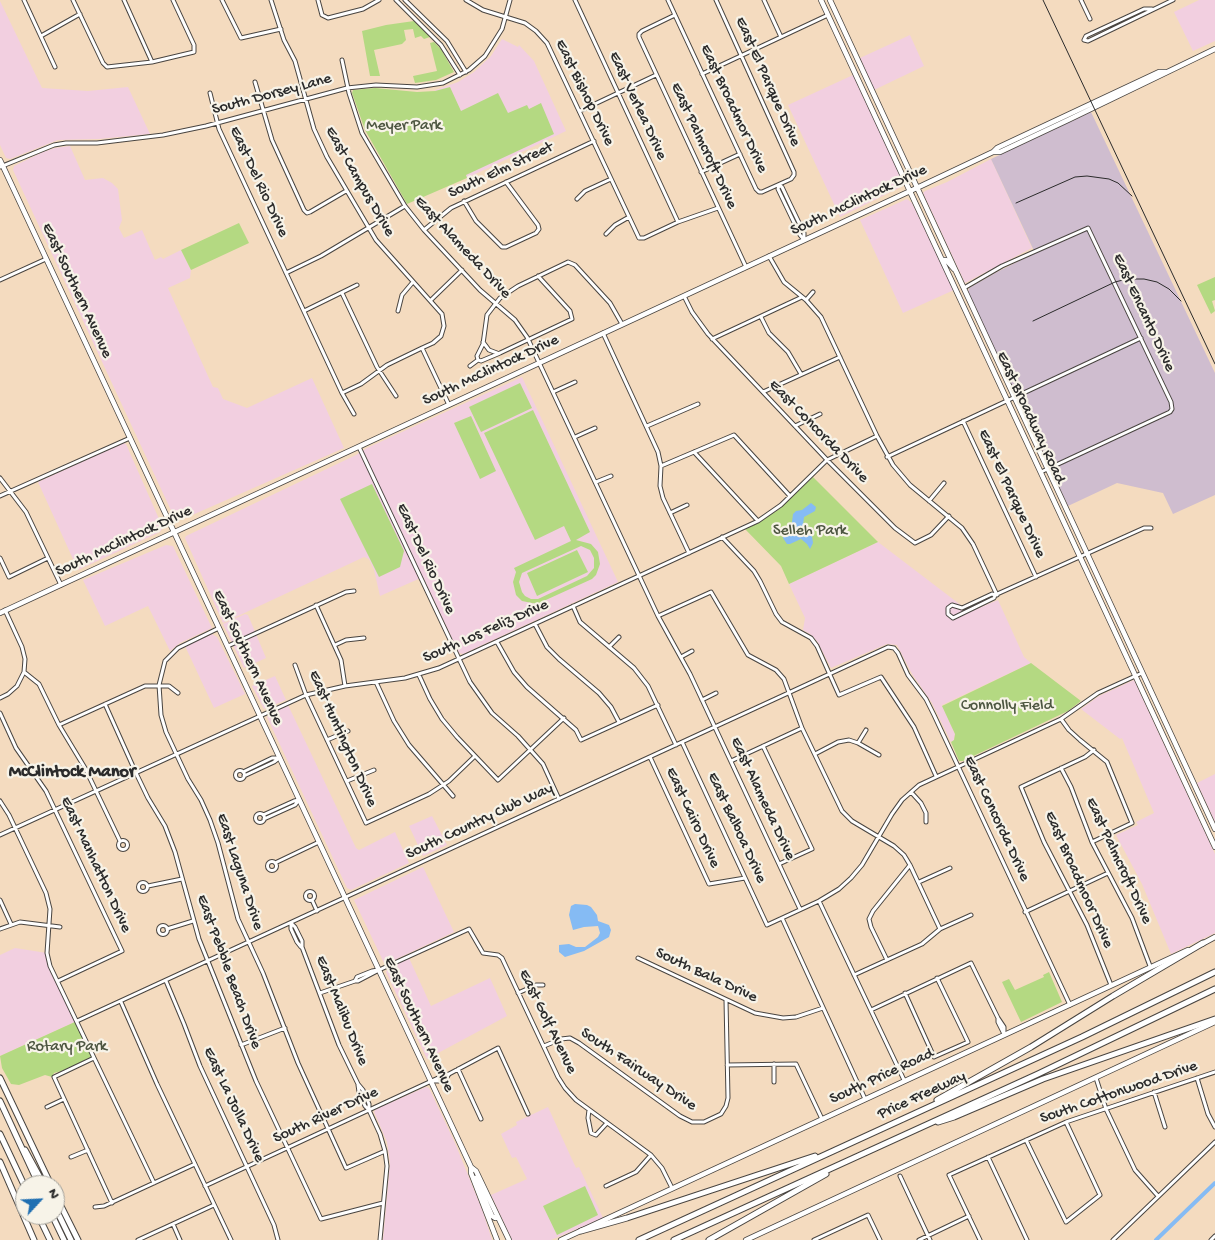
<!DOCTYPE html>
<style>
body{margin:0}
#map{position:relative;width:1215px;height:1240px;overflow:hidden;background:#f4dbbf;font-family:"Gochi Hand",sans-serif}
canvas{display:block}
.north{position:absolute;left:15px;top:1175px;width:50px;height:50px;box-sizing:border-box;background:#f7f3e8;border:1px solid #a5a39c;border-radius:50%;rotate:65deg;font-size:14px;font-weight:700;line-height:20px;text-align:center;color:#2b2b2b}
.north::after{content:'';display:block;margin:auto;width:18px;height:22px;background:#1f6fb2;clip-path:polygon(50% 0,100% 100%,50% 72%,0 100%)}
</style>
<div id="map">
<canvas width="1215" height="1240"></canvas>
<div class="north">N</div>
</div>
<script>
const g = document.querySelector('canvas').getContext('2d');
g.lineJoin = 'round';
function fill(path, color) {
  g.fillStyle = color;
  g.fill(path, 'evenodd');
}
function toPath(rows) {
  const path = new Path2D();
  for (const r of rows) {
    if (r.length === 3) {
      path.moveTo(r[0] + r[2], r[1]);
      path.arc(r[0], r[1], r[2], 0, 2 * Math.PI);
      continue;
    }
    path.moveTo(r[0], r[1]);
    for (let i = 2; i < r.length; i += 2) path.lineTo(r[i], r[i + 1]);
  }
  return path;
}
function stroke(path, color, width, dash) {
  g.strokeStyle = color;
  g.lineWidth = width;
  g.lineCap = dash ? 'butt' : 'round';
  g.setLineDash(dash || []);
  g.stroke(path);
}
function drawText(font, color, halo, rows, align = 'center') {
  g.font = font + ' "Gochi Hand",sans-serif';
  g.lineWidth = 4.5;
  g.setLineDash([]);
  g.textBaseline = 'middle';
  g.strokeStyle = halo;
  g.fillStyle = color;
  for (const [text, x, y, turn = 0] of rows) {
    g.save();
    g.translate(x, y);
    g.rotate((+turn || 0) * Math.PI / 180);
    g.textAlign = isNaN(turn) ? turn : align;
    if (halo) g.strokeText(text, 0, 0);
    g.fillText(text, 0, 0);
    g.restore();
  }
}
fill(toPath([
 [1199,0,1215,0,1215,41,1193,51,1174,12],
 [0,1,42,88,88,91,128,87,150,134,99,139,58,140,10,159,6,158,0,145],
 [910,35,924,66,874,90,860,58],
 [502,39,518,47,519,45,534,61,566,131,467,178,444,133,435,90,458,82,474,72,491,56],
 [853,75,903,182,903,186,840,217,788,105],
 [70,146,85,180,103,178,112,183,118,189,122,220,119,228,124,238,142,230,155,260,161,257,163,259,181,250,191,270,190,278,168,288,213,387,218,388,223,399,247,408,312,378,344,448,181,520,175,519,13,170,14,166,43,152,55,148],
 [991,159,1032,248,965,283,923,193,925,191,947,182],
 [907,199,912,203,954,290,903,313,860,220],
 [522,377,618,582,463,654,459,653,423,577,380,596,374,570,369,559,364,557,223,623,185,538,186,536,356,455,367,448],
 [123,443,126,444,163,528,160,532,78,570,38,482],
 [878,542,962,606,967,613,998,600,1024,657,1031,663,942,705,955,734,954,740,951,742,932,703,912,674,897,645,887,644,831,668,817,641,810,634,803,630,805,618,789,584],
 [166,545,173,546,212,628,180,643,170,651,148,606,105,626,83,580],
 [245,614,248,615,266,658,244,668,223,624],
 [212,634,217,637,245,694,214,708,185,646],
 [275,676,286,700,264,709,252,686],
 [1134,680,1215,854,1215,933,1171,954,1142,884,1116,835,1138,825,1136,822,1154,813,1122,738,1120,739,1081,709,1099,696],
 [288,705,356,848,359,850,395,832,409,863,351,890,347,888,267,717,269,714],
 [1215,774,1215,822,1197,783],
 [432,816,447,845,423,856,409,826],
 [423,867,454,932,388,963,384,963,354,900],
 [15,948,47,953,50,966,77,1021,0,1056,0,955],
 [409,958,431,1006,490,978,507,1016,427,1059,386,972,388,968],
 [426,1087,429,1088,455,1143,483,1212,492,1240,383,1240,390,1163,387,1142,374,1112,376,1109],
 [548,1107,576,1168,579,1167,603,1218,551,1240,512,1240,491,1195,527,1179,516,1157,512,1158,501,1134,517,1125,516,1122]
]), '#f2cfe0');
fill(toPath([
 [1091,112,1215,373,1215,495,1173,514,1163,493,1117,483,1068,506,968,292,969,288,997,272,1035,253,991,159]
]), '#cfbdcf');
fill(toPath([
 [414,21,430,37,424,39,421,36,415,38,413,29,404,30,406,40,402,44,374,50,380,76,370,76,362,31,386,25],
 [434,42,441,49,454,72,436,80,415,83,413,76,437,71,430,43],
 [450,87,461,111,498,93,508,113,527,105,529,109,541,103,554,134,466,175,467,178,407,204,365,130,352,93,353,90,375,88,417,92,435,91],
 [239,223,249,243,191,270,181,250],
 [1215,277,1215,300,1212,301,1215,311,1211,314,1197,285],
 [520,383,532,408,481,432,469,407],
 [533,410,590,532,576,540,591,544,598,552,600,564,596,575,592,579,537,604,522,601,516,595,513,582,516,572,514,568,571,541,564,526,535,540,484,433],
 [581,546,590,550,594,558,594,568,587,576,538,599,531,599,525,596,522,592,519,582,522,573],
 [471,416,496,471,480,479,454,423],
 [813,477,878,542,789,584,781,566,745,529,778,510],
 [372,484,404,551,400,567,379,577,340,499],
 [577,550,588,572,537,596,527,573],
 [1031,663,1081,701,1068,711,963,761,959,761,951,742,954,740,955,734,942,706],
 [1049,972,1062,1002,1021,1022,1002,982,1009,979,1015,990,1044,977,1043,975],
 [77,1021,94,1058,75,1067,54,1073,52,1077,45,1075,19,1085,11,1084,2,1068,0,1056],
 [585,1186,598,1215,557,1235,543,1206]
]), '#b4d982');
fill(toPath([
 [811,503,816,507,815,511,804,517,803,525,805,530,812,536,813,543,810,549,807,544,801,539,790,544,787,544,783,538,783,533,791,530,793,514,796,511,802,510],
 [575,904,587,905,591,907,597,915,598,921,609,925,611,930,609,937,584,951,565,957,559,952,559,945,569,944,576,947,585,947,598,937,600,933,598,926,584,927,573,930,569,915,571,906]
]), '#85bbf4');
stroke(toPath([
 [1156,1240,1215,1183]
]), '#85bbf4', 4);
const minor = toPath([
 [24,0,55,67],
 [73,0,103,63,107,67,152,62,194,52,194,45,173,0],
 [124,0,152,62],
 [222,0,241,38,281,29],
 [271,0,284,40,295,61,314,129,327,157,376,240,442,314,444,326,441,336,433,343,422,348,449,405],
 [318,0,322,15,328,18,363,9,379,0],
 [396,0,441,45,460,75],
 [405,0,447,41,466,72],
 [466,0,483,10,525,23,536,31,547,43,639,238,644,238,678,222,718,208],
 [575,0,678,222],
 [668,0,756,189,759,192,762,192,791,179,794,175,794,172,716,0],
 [764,0,781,37],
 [1081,0,1090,19],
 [1152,9,1144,9,1086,36,1084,40,1088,41,1173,0],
 [675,15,642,31,639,34,639,37,746,267],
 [41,36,80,14],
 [342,60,349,93,362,133,405,206,424,230,480,290,515,320,527,337,658,616,690,674,800,909],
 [702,74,828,15],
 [255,82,272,140,304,210,307,213,310,212,346,191],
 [210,93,219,129,342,393,354,414],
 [580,111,656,75],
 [0,167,54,145,66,143,97,143,163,135,206,126,347,88,376,85,417,87,443,83,469,70,485,56,502,29,510,0],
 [701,172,740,154],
 [779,185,782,187,790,204,804,233,804,240,800,235,778,189,779,185],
 [577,199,585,191,611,179],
 [464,201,476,221,502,247,506,247,536,233,539,229,538,225,506,182],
 [424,230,451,208,594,141],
 [606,234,615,225,629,217],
 [769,256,784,282,806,300,821,317,877,436,893,465,910,485,962,528,973,544,997,595],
 [286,273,321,256,405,206],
 [0,280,46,259],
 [964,288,1002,266,1088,228,1171,402,1172,409,1170,412,1041,472],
 [342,293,377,367,396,396],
 [684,296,692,312,708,334,830,463,895,528,915,543,931,535,949,516],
 [431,300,462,270],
 [806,300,813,292],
 [304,311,357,285],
 [398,311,402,295,413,282],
 [761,317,769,333,788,352,801,374],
 [603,333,658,452,661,466,660,486,663,498,689,553],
 [712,339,802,297],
 [483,342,489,350,497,353],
 [478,360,477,356,483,344,487,315,500,298,518,286,568,262,575,265,610,303,622,324],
 [470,366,478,360,481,361,500,353,572,319,570,311,538,276],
 [553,392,575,382],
 [763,392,840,357],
 [342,393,361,384,387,365,422,348],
 [963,421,1036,577],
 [647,426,698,404],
 [795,426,820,414],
 [575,437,595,428],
 [359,447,470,682,492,713,518,736,543,764,559,799],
 [694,452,758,521],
 [887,457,1141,338],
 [661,466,734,435,790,496],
 [0,478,26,512,61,585],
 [596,482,611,476],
 [0,496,130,438],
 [929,501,944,483],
 [670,513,687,505],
 [722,537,754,571,760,581,776,614,782,622,811,638,817,646,839,695,881,677,914,727,936,776],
 [0,558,9,577,48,558],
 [995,595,994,598,953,618,948,614,948,608,952,605,962,608,992,594,995,595,1144,528,1151,528],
 [316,605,341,660,345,686],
 [573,606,580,622,634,668,648,686,676,745],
 [5,610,22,647,25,659,24,672,39,684,59,725,85,768,120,841],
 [658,616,711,592,748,655,776,670,784,679,802,728,842,811,852,821,894,846,904,855,910,865,940,929],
 [535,624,547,647,559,659,599,693,611,707,619,722],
 [219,628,178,648,165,661,159,685,161,715,166,732,188,779,201,800,210,820,218,843,238,919,263,973,298,1063,346,1168,385,1151],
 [497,642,514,672,527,687,576,730,581,740,658,705],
 [335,645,346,640,364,638],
 [228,646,346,592,354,591],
 [609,647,619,637],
 [681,657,692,651],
 [295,665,306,695,366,823,429,794,449,781,475,756],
 [419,675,430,699,442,719,457,737,498,780,564,718],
 [376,682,394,721,409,745,453,796],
 [0,698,8,694,17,686,24,672],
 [702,700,716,693],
 [105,704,136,773,148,798,165,826,175,852,199,939,256,1081,321,1219,383,1203],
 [0,713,16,748,46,791,122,951,58,981],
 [1061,719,1069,730,1080,740,1107,762,1132,823,1092,842],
 [59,725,145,686,169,686,178,693],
 [327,740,348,731],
 [682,742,767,925,819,901,839,889,851,878,862,865,892,814,902,800,919,785,1061,719,1098,693,1142,673],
 [858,743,866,730],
 [763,746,812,849,779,864],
 [1094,750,1085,757,1021,787,1044,842,1087,925,1111,985],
 [815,754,838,742,849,740,858,743,879,755],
 [650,757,709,884,745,878],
 [731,761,802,728],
 [1061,768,1071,787,1092,842,1132,918,1150,966],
 [240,775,4.5],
 [243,772,272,758,279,758],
 [244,776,274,762,279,758],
 [347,781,374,770],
 [911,792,921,803,926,813,926,822],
 [0,801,9,815,46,893,50,909,47,953,50,966,154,1183],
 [260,818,4.5],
 [263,815,294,801,299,800],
 [264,819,295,805,299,800],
 [0,835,306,695,345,686,405,678,439,668,758,521,781,505,827,460,877,436],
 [123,845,4.5],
 [272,866,4.5],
 [275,863,319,842],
 [919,882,950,868],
 [143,887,4.5],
 [148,886,182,879],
 [310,896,4.5],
 [0,900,11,924],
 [312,900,317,911],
 [819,901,904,1080],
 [1025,912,1108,873],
 [782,918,865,1099],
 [291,923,295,927,302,941,302,947,339,1045,358,1084,363,1090,369,1104,369,1110],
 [291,923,291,929,297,942,301,947],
 [163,930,4.5],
 [0,929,20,922,60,927],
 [167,929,193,921],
 [638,958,755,1013,783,1018,796,1017,823,1008],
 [887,960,871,927,869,919,873,911,910,865],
 [854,975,922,944,940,929,971,915],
 [166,981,184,1024,200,1066,274,1225,278,1240],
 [355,981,357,977,372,971,378,970],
 [320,993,355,981,358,981,379,970,469,929,483,953,498,955,502,958,558,1077,565,1088,576,1100,651,1155,662,1168,672,1188],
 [518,993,536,985,543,985],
 [905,993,934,1057,968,1042,937,978],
 [121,1002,157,1084,231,1240],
 [871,1010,971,963,998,1018,1004,1027,1004,1034],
 [998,1019,998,1022,1004,1034],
 [77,1021,888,647,894,648,898,653,908,675,926,699,934,715,1070,1005],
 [241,1045,285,1028],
 [544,1046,561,1039,570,1038,579,1043,680,1116,692,1122,704,1122,721,1114,726,1106,728,1098,726,1000],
 [94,1058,54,1077,112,1203],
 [774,1064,774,1082],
 [727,1065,796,1064,822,1119],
 [458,1069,481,1119],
 [1096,1078,1106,1109,1135,1170,1158,1196],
 [1197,1078,1208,1114,1215,1127],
 [432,1081,440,1081,447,1077,449,1074,498,1048,528,1114],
 [358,1085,359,1092,365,1106,369,1110,380,1134,385,1151,387,1166,380,1240],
 [1154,1092,1165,1127],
 [47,1107,64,1099],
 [589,1110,588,1118,591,1133,596,1135,607,1123],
 [1026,1140,1066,1222,1100,1195,1066,1122],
 [71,1157,88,1150],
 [988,1157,1027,1240],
 [900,1176,930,1240],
 [205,1186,438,1078,449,1074],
 [606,1186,636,1172,651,1155],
 [95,1207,104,1206,195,1164],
 [173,1224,180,1240],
 [138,1240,214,1205],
 [814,1240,868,1215,880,1240],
 [919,1240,969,1216],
 [980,1240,949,1175,1066,1122,1215,1072],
 [1113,1240,1215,1142],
 [1211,1240,1215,1236]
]);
const major = toPath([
 [821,0,1215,847],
 [830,0,1215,829],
 [993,152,1000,152,1068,120,1215,49],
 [0,160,471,1167,471,1173,497,1240],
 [942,260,946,260,954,269],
 [0,613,921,186,993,152,997,148,1159,72,1166,72],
 [1202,944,1215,937],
 [471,1167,476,1171,509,1240],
 [475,1178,492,1216,495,1218,498,1217],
 [561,1240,1188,950],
 [746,1240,1215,1022]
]);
const highway = toPath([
 [0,1078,51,1185],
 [937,1100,1031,1047,1113,996,1203,943],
 [0,1101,39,1185],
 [938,1122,954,1117,1043,1079,1215,1019],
 [0,1134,25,1187],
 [25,1150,44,1185],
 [0,1162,34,1240],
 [55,1194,78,1240],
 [55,1207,71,1240],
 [38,1215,50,1240],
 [52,1215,64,1240],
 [581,1231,627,1218,815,1156],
 [639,1240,1082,1037,1215,972],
 [674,1240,1038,1074,1215,989],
 [709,1240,826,1174]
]);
stroke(minor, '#494541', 5);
stroke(major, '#494541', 6);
stroke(highway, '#494541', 7);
stroke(minor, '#fff', 3);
stroke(major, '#fff', 4.5);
stroke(highway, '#fff', 5);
stroke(toPath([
 [1043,0,1215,364],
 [1016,203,1075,177,1087,176,1109,179,1118,183,1132,196],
 [1033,321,1115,282,1127,279,1144,279,1157,282,1169,289,1181,301]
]), '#2b2b2b', 1);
drawText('16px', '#2b2b2b', '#f7f3e8', [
 ["East El Parque Drive",767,82,66],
 ["East Bishop Drive",584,93,64],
 ["South Dorsey Lane",272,95,-15],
 ["East Verlea Drive",637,106,65],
 ["East Broadmor Drive",733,109,65],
 ["East Palmcroft Drive",703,146,65],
 ["South Elm Street",501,171,-25],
 ["East Del Rio Drive",258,182,65],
 ["East Campus Drive",359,182,60],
 ["South McClintock Drive",859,201,-25],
 ["East Alameda Drive",462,248,47],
 ["East Southern Avenue",76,291,65],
 ["East Encanto Drive",1143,313,65],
 ["South McClintock Drive",491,371,-25],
 ["East Broadway Road",1030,418,65],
 ["East Concorda Drive",818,432,46],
 ["East El Parque Drive",1011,494,65],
 ["South McClintock Drive",124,542,-25],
 ["East Del Rio Drive",425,559,65],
 ["South Los Feliz Drive",486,632,-24],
 ["East Southern Avenue",247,658,65],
 ["East Huntington Drive",342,739,66],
 ["East Alameda Drive",762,799,65],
 ["East Cairo Drive",692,818,65],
 ["East Concorda Drive",996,819,65],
 ["South Country Club Way",480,822,-25],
 ["East Balboa Drive",736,828,65],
 ["East Palmcroft Drive",1118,861,65],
 ["East Manhatton Drive",95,865,65],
 ["East Laguna Drive",239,872,72],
 ["East Broadmoor Drive",1078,880,66],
 ["East Pebble Beach Drive",228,972,70],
 ["South Bala Drive",706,976,25],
 ["East Malibu Drive",341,1011,68],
 ["East Golf Avenue",547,1022,64],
 ["East Southern Avenue",418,1025,65],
 ["South Fairway Drive",638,1070,34],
 ["South Price Road",882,1077,-25],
 ["South Cottonwood Drive",1119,1093,-19],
 ["Price Freeway",922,1096,-25],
 ["East La Jolla Drive",233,1105,65],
 ["South River Drive",326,1116,-25]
]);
drawText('16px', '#4d5641', '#f7f3e8', [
 ["Meyer Park",404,127],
 ["Selleh Park",810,532],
 ["Connolly Field",1007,707],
 ["Rotary Park",67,1048]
]);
drawText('bold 18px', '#2b2b2b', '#f7f3e8', [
 ["McClintock Manor",72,773]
]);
</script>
